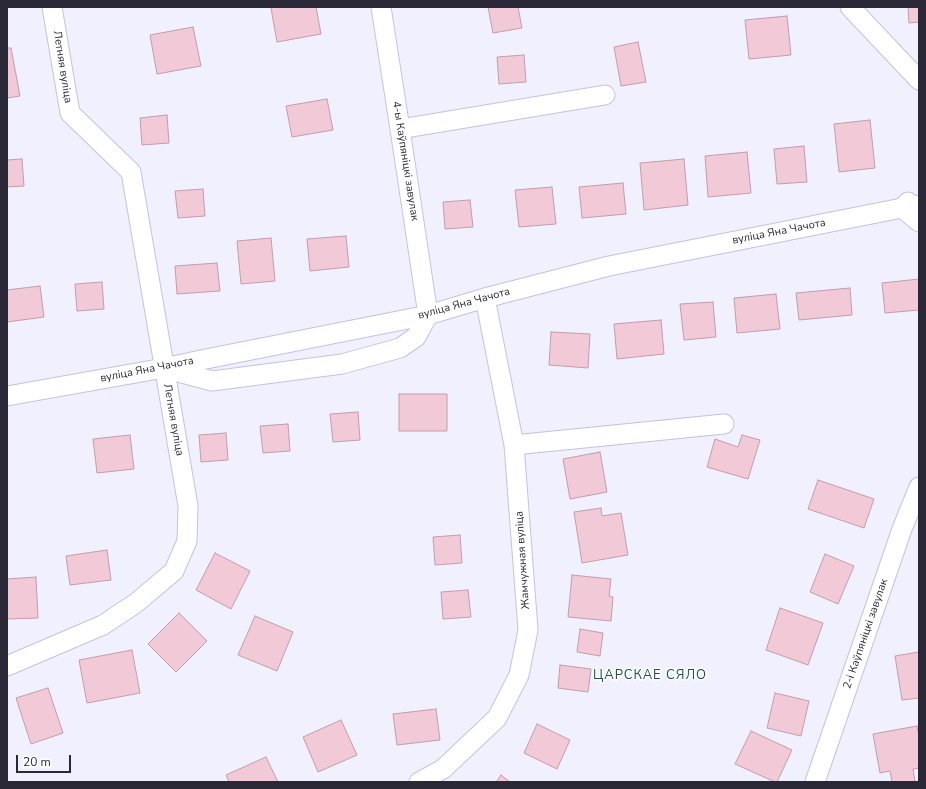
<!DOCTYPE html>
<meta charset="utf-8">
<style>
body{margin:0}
#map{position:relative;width:926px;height:789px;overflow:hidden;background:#f1f0ff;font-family:"Nunito Sans",sans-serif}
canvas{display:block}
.frame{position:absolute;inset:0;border:8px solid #2a2836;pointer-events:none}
.scale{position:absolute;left:16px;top:755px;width:55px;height:18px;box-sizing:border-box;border:2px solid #2a2836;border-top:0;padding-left:5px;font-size:12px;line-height:14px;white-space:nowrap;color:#2a2836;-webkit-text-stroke:3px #fff;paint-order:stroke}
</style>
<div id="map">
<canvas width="926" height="789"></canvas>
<div class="frame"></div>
<div class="scale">20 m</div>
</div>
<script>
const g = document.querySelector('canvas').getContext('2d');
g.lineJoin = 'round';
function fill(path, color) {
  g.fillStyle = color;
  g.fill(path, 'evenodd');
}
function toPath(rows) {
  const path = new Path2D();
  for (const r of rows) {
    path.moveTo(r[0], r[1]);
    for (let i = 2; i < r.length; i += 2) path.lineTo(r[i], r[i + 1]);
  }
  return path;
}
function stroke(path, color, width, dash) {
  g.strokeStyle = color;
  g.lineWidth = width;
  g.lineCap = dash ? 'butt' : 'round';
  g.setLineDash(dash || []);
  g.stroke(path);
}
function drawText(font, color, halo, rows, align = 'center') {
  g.font = font + ' "Nunito Sans",sans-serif';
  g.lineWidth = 3;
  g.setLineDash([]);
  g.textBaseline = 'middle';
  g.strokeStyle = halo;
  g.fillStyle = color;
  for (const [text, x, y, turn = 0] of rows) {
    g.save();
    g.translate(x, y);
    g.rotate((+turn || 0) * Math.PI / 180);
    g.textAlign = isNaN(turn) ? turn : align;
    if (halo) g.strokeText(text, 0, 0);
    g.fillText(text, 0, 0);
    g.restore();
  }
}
const building = toPath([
 [276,7,316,7,321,34,277,42,271,8,276,7],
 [488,7,518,7,522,28,493,33,488,7],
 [908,7,919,7,919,22,909,23,908,7],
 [787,16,791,55,749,59,745,20,787,16],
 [193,27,201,66,157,74,150,35,193,27],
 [638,42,646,82,621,86,614,47,638,42],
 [7,48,11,48,20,96,7,98,7,48],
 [524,55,526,82,499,84,497,57,524,55],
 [327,99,333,130,292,137,286,106,327,99],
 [167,115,169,143,142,145,140,118,167,115],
 [870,120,875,168,839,172,834,124,870,120],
 [804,146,807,182,777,184,774,149,804,146],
 [747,152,751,193,708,197,705,156,747,152],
 [22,159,24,186,7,187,7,160,22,159],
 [684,159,688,205,644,210,640,163,684,159],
 [623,183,626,214,582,218,579,187,623,183],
 [552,187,556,224,519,227,515,190,552,187],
 [203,189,205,216,178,218,175,191,203,189],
 [470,200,473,227,445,229,443,202,470,200],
 [346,236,349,267,310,271,307,239,346,236],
 [271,238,275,281,241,284,237,241,271,238],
 [217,263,220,291,177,294,175,266,217,263],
 [919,279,919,310,885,313,882,283,919,279],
 [102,282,104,309,77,311,75,284,102,282],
 [40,286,44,317,7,322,7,290,40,286],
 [850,288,852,315,799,320,796,293,850,288],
 [776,294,780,329,737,333,734,298,776,294],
 [713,302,716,337,684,340,680,304,713,302],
 [661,320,664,354,617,359,614,324,661,320],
 [551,332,590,334,588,368,549,365,551,332],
 [399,394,447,394,447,431,399,431,399,394],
 [358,412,360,440,333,442,330,414,358,412],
 [288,424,290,451,263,453,260,426,288,424],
 [226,433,228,460,201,462,199,435,226,433],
 [130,435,134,469,97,473,93,439,130,435],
 [742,435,760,440,748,479,707,467,715,439,738,447,742,435],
 [600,452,607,492,570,499,563,459,600,452],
 [818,480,874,499,864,528,808,509,818,480],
 [601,508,602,516,621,513,628,555,582,563,574,512,601,508],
 [460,535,462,563,435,565,433,537,460,535],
 [107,550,111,580,70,585,66,556,107,550],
 [215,553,250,571,231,609,196,590,215,553],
 [825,554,854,566,838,604,810,592,825,554],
 [572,575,611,579,609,596,613,597,611,621,568,617,572,575],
 [36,577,38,618,7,619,7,579,36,577],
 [468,590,471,617,443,619,441,592,468,590],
 [780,608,823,623,808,665,766,650,780,608],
 [179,613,207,641,176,672,148,644,179,613],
 [255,616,293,632,277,671,238,655,255,616],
 [580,629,603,633,600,656,577,652,580,629],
 [132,650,140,693,87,703,79,660,132,650],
 [919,652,919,698,902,700,895,656,919,652],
 [560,665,591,669,588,692,558,688,560,665],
 [48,688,63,733,31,744,16,698,48,688],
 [775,693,809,701,801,736,767,728,775,693],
 [436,709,440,740,397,745,393,714,436,709],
 [341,720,357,755,318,772,303,737,341,720],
 [537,724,570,740,557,769,524,753,537,724],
 [917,726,919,736,919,768,913,769,915,782,892,782,890,771,880,773,873,734,917,726],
 [751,731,792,750,777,782,775,782,735,764,751,731],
 [266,757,278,782,229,782,226,775,266,757],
 [501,775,510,782,496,782,501,775]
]);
fill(building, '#f2c9d6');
stroke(building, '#c49ca8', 1);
const minor = toPath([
 [850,7,919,80],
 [400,129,605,95],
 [908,202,902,208,919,222],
 [167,369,212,381,342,364,400,348,416,337,428,315,400,129,381,7],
 [7,396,164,368,201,360,428,315,485,298,609,266,902,208,919,205],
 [514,445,724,424],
 [7,666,103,625,136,603,174,571,187,541,188,506,131,172,70,113,52,7],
 [419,782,443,769,497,718,519,675,528,630,514,445,485,298],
 [815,782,902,529,919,487]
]);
stroke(minor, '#c5c1e4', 21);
stroke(minor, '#fff', 19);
drawText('11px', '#2a2836', '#fff', [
 ["Летняя вуліца",62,67,81],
 ["4-ы Каўпяніцкі завулак",405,161,81],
 ["вуліца Яна Чачота",779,232,-11],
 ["вуліца Яна Чачота",464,304,-15],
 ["вуліца Яна Чачота",147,370,-11],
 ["Летняя вуліца",173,420,80],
 ["Жамчужная вуліца",523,560,-94],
 ["2-і Каўпяніцкі завулак",866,634,-71]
]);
g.letterSpacing = '1px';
drawText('13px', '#1d5348', '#fff', [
 ["ЦАРСКАЕ СЯЛО",650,676]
]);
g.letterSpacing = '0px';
</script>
